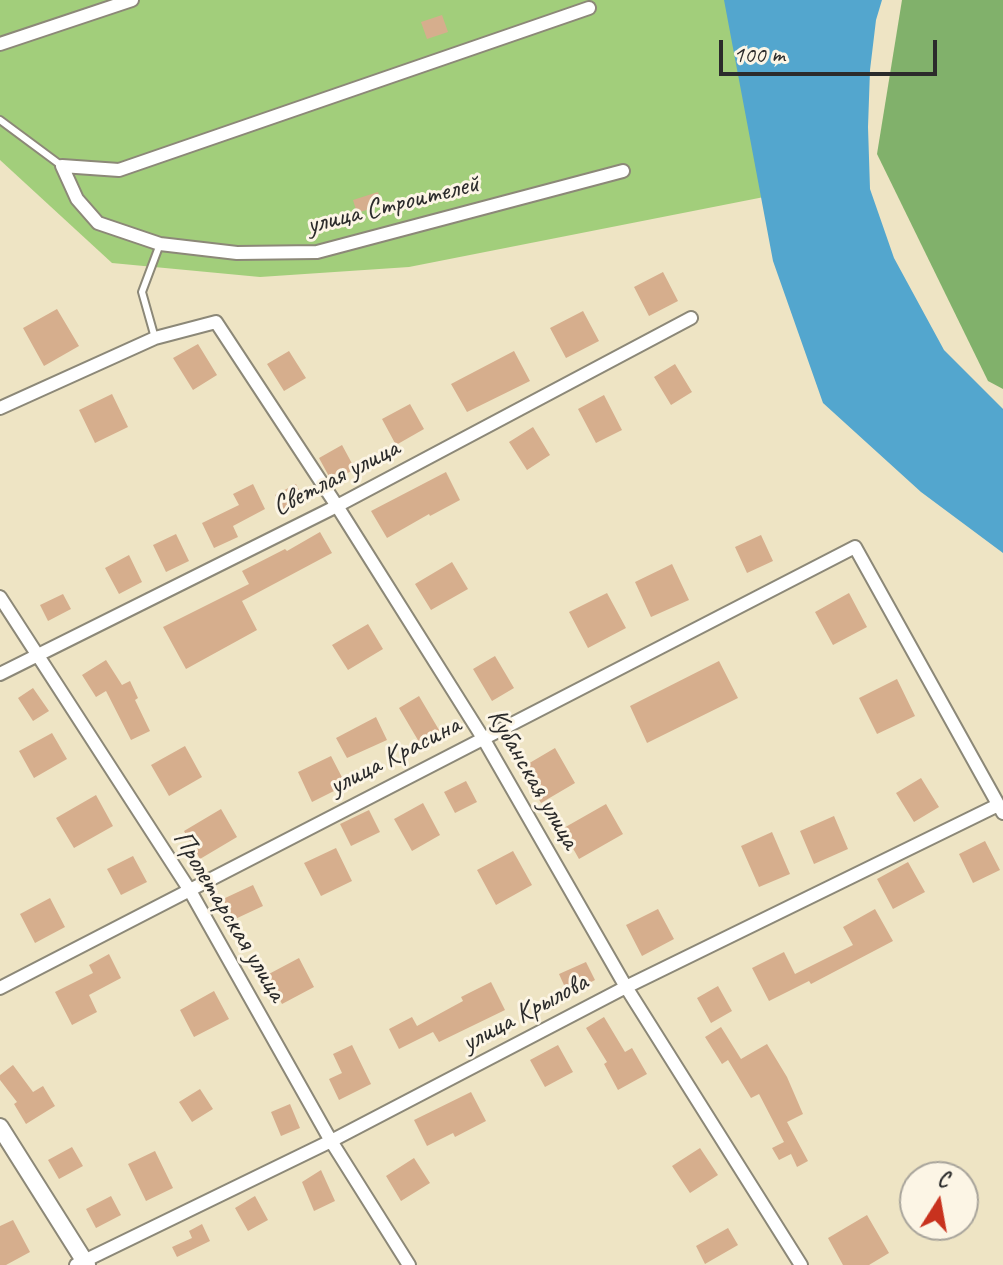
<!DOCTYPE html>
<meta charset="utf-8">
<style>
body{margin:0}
#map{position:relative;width:1003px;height:1265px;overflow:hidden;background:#eee4c4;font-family:Caveat,sans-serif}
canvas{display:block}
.north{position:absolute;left:899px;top:1161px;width:80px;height:80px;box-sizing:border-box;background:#fcf5e5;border:2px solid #a8a49b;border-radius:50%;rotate:11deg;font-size:22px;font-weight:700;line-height:32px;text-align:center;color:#2b2b2b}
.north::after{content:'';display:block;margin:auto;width:28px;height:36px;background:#c8321e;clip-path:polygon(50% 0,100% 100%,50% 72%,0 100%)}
.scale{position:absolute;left:719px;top:40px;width:218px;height:36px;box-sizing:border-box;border:4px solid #2b2b2b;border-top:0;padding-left:10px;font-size:24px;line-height:28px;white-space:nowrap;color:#2b2b2b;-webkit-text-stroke:6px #fcf5e5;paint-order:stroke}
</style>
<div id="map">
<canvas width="1003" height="1265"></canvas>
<div class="north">С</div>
<div class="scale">100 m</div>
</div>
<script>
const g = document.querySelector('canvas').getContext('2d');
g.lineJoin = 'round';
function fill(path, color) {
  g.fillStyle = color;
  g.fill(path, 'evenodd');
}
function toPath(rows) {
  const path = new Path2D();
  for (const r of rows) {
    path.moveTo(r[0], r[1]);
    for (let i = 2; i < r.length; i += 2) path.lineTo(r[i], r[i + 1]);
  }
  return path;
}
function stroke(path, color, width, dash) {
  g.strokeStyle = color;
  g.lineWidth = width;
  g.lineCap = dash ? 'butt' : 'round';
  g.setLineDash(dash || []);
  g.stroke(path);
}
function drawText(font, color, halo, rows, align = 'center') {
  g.font = font + ' Caveat,sans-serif';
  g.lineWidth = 6;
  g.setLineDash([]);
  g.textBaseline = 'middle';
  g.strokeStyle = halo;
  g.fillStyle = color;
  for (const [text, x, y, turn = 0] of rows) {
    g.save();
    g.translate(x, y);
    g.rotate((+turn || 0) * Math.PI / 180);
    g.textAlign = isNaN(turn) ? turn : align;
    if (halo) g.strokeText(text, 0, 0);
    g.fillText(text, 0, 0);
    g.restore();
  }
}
fill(toPath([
 [0,0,743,0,764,197,409,267,260,277,112,263,0,160]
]), '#a2ce7b');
fill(toPath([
 [902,0,1003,0,1003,389,988,381,877,154]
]), '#81b16b');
fill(toPath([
 [724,0,882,0,876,20,870,70,868,127,870,189,894,258,944,350,1003,409,1003,553,921,492,823,403,773,261]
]), '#53a6ce');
fill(toPath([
 [442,15,448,32,427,39,421,22],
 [378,192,382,205,357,213,353,200],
 [663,272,678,301,649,316,634,287],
 [57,309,79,346,44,366,23,328],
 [583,311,599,341,566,358,550,328],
 [198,344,217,375,193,390,173,358],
 [289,351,306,378,284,391,267,364],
 [514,351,530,381,467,412,451,384],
 [675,364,692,392,671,405,654,377],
 [112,394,128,427,95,443,79,410],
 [604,395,622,430,596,443,578,409],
 [410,404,424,429,396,445,382,419],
 [533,427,550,455,527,470,509,442],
 [342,445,355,469,332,482,319,458],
 [446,472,460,500,430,516,429,514,387,538,371,511],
 [253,484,265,509,233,526,238,537,214,548,202,523,239,505,233,494],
 [296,484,304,500,283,511,275,495],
 [320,532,332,553,242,601,257,630,186,669,163,627,249,584,242,571,285,549,287,551],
 [176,534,189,561,166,572,153,545],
 [761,535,773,561,747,573,735,547],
 [129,555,142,582,119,594,105,568],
 [452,562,468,589,431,610,415,584],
 [672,564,689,600,651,617,635,582],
 [607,593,626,628,588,648,569,612],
 [849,593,867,627,833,645,815,612],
 [63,594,71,609,48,621,40,605],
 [368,624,383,649,348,670,332,645],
 [495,656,514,688,492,701,473,669],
 [106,660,122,685,130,681,138,698,135,700,150,731,131,740,106,691,96,697,82,675],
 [719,661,738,698,647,743,630,706],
 [897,679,915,716,877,734,859,698],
 [33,688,49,711,33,721,18,698],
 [419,696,442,735,422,747,399,708],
 [376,717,387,740,347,758,336,738],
 [52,733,67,759,34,778,19,751],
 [185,746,202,777,169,796,151,765],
 [555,748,575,783,541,803,521,768],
 [331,756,346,785,312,802,298,772],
 [921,778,939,807,914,822,896,793],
 [466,781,477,802,455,813,444,792],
 [96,795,113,826,74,848,56,818],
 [423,803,440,835,412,851,394,819],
 [606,804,623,834,579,859,562,829],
 [221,809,237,837,200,859,184,831],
 [369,810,380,832,351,846,340,824],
 [834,816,848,849,814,864,800,831],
 [772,832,790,874,759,887,741,846],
 [985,841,1000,870,973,883,959,854],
 [336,848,352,881,321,896,304,863],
 [513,851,532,885,496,905,477,870],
 [133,856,147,882,121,895,107,869],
 [908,862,925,892,893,909,877,879],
 [253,885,263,906,233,920,223,899],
 [50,898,65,927,35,943,20,914],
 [658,909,674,939,642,956,626,925],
 [875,909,893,941,811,984,809,981,769,1001,752,968,784,952,795,974,853,945,843,927],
 [109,954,121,978,89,995,97,1012,72,1025,55,992,93,973,89,965],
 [299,958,314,987,282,1004,267,975],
 [586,962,595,980,568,994,559,974],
 [491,982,505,1010,439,1042,433,1032,399,1049,389,1029,412,1017,417,1026,463,1001,461,997],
 [718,986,732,1011,711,1023,697,998],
 [214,991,229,1019,194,1037,180,1010],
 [604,1017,625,1052,632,1048,647,1074,618,1090,604,1064,607,1062,586,1028],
 [721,1027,741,1059,767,1044,787,1077,803,1114,787,1122,808,1161,797,1167,791,1154,779,1160,772,1148,784,1142,759,1094,751,1098,728,1060,722,1064,705,1037],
 [352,1045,371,1084,339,1100,329,1079,342,1073,333,1054],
 [558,1045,573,1072,545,1087,530,1060],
 [13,1065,33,1092,43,1086,55,1106,26,1124,14,1104,17,1102,0,1080,0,1075],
 [200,1089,213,1109,192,1122,179,1102],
 [471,1092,486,1121,455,1137,453,1133,427,1146,414,1120],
 [290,1104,300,1128,281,1136,271,1112],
 [72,1147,83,1166,59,1179,48,1160],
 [700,1148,718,1175,690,1193,672,1166],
 [155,1151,173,1188,146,1201,128,1164],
 [414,1158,430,1183,401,1201,386,1176],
 [321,1170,335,1201,314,1211,302,1182],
 [111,1196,121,1215,96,1228,86,1209],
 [255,1196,268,1220,248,1231,235,1208],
 [867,1215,889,1253,869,1265,843,1265,828,1238],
 [13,1220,30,1252,6,1265,0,1265,0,1226],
 [202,1224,210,1241,177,1257,172,1247,192,1238,189,1231],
 [728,1228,738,1245,705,1264,696,1246]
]), '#d6ae8d');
const service = toPath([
 [0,120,62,166],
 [155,338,142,292,160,244]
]);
const minor = toPath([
 [589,8,119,170,62,166,77,199,98,223,160,244,237,253,317,252,623,171],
 [0,44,132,0],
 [0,408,155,338,216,322,337,506,483,738,626,987,801,1265],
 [0,597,189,889,331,1141,409,1265],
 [0,674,337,506,691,318],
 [0,988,855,547,1003,813],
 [76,1265,331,1141,626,987,998,805]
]);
const tertiary = toPath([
 [0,1127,87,1265]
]);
stroke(service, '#8c8878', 10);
stroke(minor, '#8c8878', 16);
stroke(tertiary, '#8c8878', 20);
stroke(service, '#fff', 6);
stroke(minor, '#fff', 12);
stroke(tertiary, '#fff', 16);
drawText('28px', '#2b2b2b', '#fcf5e5', [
 ["улица Строителей",393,205,-14],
 ["Светлая улица",336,478,-27],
 ["улица Красина",395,756,-27],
 ["Кубанская улица",533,779,60],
 ["Пролетарская улица",229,916,59],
 ["улица Крылова",525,1013,-28]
]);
</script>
